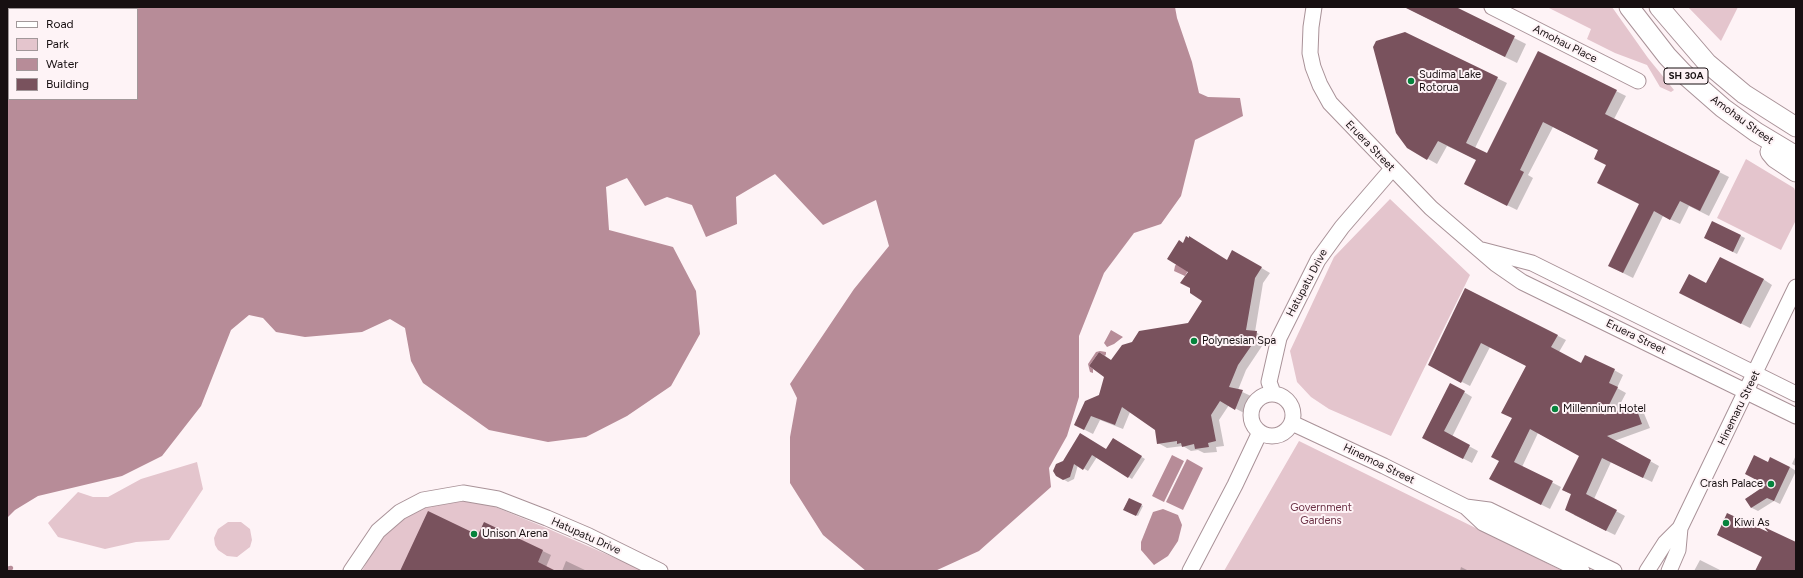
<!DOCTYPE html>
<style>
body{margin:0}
#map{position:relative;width:1803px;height:578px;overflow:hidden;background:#fef3f6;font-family:Figtree,sans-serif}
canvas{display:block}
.frame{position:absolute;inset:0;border:8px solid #170f11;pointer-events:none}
.legend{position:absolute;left:8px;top:8px;width:130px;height:92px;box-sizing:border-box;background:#fef3f6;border:1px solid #a2989a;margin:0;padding:5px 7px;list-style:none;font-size:12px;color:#170f11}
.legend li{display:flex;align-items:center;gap:8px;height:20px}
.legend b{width:20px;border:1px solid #a2989a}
</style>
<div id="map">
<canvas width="1803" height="578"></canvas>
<div class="frame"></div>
<ul class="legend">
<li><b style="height:5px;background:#fff"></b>Road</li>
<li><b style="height:11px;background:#e4c5cd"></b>Park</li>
<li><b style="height:11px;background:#b78c98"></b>Water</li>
<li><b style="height:11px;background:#79525d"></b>Building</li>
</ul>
</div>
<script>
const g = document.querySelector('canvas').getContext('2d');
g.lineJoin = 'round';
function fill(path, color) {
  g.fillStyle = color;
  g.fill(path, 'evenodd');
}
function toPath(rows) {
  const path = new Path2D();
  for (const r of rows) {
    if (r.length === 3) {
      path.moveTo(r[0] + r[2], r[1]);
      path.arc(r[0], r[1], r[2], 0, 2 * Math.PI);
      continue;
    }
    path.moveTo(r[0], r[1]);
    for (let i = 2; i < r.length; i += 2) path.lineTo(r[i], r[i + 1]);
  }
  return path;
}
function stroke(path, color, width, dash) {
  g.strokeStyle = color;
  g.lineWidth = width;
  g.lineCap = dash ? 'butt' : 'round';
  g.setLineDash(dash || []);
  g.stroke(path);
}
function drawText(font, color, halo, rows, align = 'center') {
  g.font = font + ' Figtree,sans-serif';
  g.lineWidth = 4;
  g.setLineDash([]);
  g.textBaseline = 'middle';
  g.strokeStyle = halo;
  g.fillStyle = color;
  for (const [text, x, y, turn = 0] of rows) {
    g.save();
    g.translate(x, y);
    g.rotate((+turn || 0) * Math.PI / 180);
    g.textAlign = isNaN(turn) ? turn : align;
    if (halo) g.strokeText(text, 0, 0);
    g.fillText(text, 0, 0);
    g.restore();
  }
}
fill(toPath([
 [1547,7,1612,7,1648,58,1674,90,1671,92,1660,87,1647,65,1615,53,1587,39,1591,29],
 [1688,7,1738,7,1721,41],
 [1746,159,1794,188,1796,193,1796,220,1781,250,1717,218],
 [1390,199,1470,275,1391,436,1329,409,1311,397,1297,382,1290,351,1334,257],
 [1299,441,1563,571,1224,571],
 [197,462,203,489,169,540,136,542,105,549,58,537,48,523,78,492,93,497,108,497,141,479],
 [452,501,483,502,544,527,645,571,362,571,378,541,411,510],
 [228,522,241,522,250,529,252,540,250,547,237,557,227,556,218,550,215,545,214,538,218,529]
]), '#e4c5cd');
fill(toPath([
 [7,7,1175,7,1177,18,1192,62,1199,93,1208,97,1240,98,1243,116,1195,140,1181,196,1161,224,1134,233,1104,273,1079,336,1079,397,1067,436,1049,468,1051,487,979,551,935,571,866,571,823,535,790,483,790,437,797,398,790,384,854,289,889,246,876,200,823,225,775,174,736,197,737,224,706,237,692,205,667,197,645,206,627,178,606,187,609,230,673,247,696,291,700,334,671,386,627,416,586,437,548,442,489,430,423,383,411,361,405,328,390,319,362,332,305,337,276,332,263,318,249,315,231,330,201,406,162,456,122,476,38,496,15,510,7,518],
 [9,9,137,9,137,99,9,99],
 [1184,252,1190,267,1185,276,1174,271,1175,266],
 [1111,330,1123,337,1114,344,1107,347,1104,343],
 [1100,351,1106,352,1106,354,1105,356,1099,352,1089,366,1093,369,1093,373,1090,372,1088,364,1096,352],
 [1172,455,1184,461,1164,502,1152,496],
 [1187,459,1203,468,1183,510,1166,502],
 [1163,509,1178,515,1182,525,1178,541,1168,556,1154,565,1141,550,1141,542,1153,512]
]), '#b78c98');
fill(toPath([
 [1404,7,1453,7,1526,44,1517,63],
 [1404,33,1507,83,1475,148,1487,155,1538,52,1626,96,1614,119,1729,177,1709,216,1689,206,1680,224,1663,216,1633,278,1619,271,1640,204,1607,165,1599,150,1553,127,1528,175,1533,178,1517,210,1474,189,1477,160,1447,146,1437,164,1407,147],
 [1713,222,1745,238,1737,254,1709,240],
 [1184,244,1227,261,1233,251,1270,273,1263,283,1255,332,1265,337,1264,343,1246,370,1238,390,1251,396,1244,413,1229,405,1219,420,1224,446,1216,447,1217,452,1204,453,1198,450,1191,451,1183,446,1167,448,1158,443,1156,430,1130,412,1123,429,1100,420,1093,434,1083,429,1099,395,1106,376,1099,353,1112,361,1188,324,1203,301,1189,272],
 [1763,279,1772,285,1750,328,1690,298,1707,284],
 [1466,289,1566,340,1559,352,1582,364,1614,370,1623,375,1617,388,1626,393,1616,412,1635,406,1643,411,1650,428,1614,441,1659,466,1652,482,1611,462,1594,499,1625,516,1615,535,1574,515,1572,495,1563,490,1580,456,1538,433,1522,467,1561,487,1550,509,1498,483,1500,462,1513,418,1503,413,1527,366,1490,347,1470,386,1438,370],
 [1464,392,1472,397,1452,437,1478,451,1472,463,1431,442],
 [1113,439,1145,459,1132,479,1097,457,1088,471,1078,465,1074,479,1068,482,1061,478,1056,465,1106,450],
 [1796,455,1796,466,1792,464],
 [1790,467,1796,471,1780,504,1774,501,1758,511,1752,508,1746,499],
 [1129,499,1143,506,1138,516,1124,509],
 [484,523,551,555,546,567,554,571,401,571,478,536],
 [1700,560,1722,571,1694,571],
 [566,561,587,571,562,571],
 [1461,567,1469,571,1460,571]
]), '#0003');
stroke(toPath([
 [7,569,11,568]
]), '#b78c98', 4.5);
fill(toPath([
 [1404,7,1456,7,1515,36,1505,57],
 [1405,32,1498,77,1466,143,1487,153,1538,51,1617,90,1605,114,1720,171,1700,211,1680,201,1670,220,1654,211,1623,273,1608,266,1639,204,1597,183,1606,165,1594,159,1598,150,1543,122,1520,170,1524,172,1507,206,1464,184,1476,160,1438,141,1427,160,1407,148,1396,133,1373,47,1376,41],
 [1712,221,1741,235,1733,252,1704,238],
 [1186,236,1189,238,1189,236,1227,260,1232,250,1262,267,1255,278,1246,330,1257,331,1256,339,1238,365,1229,387,1243,390,1235,410,1220,401,1211,415,1216,441,1208,443,1209,447,1195,449,1194,444,1182,447,1181,443,1177,444,1177,441,1157,444,1155,430,1122,407,1115,425,1091,416,1084,430,1074,425,1085,401,1099,395,1104,377,1089,366,1099,352,1111,360,1122,345,1132,342,1139,331,1188,323,1202,301,1190,293,1190,288,1180,283,1188,272,1167,259,1179,240,1183,243],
 [1720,257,1764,279,1741,324,1679,293,1689,274,1706,283],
 [1465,288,1558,335,1551,347,1581,363,1585,355,1615,369,1609,383,1618,387,1604,415,1635,405,1642,424,1607,436,1651,460,1643,478,1602,458,1586,494,1617,510,1606,531,1565,510,1571,494,1562,490,1579,456,1530,429,1514,462,1553,481,1541,505,1489,479,1499,461,1491,457,1512,418,1501,413,1526,366,1481,343,1461,383,1428,365],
 [1450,383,1465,391,1444,431,1470,445,1463,459,1422,438],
 [1080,433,1106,449,1113,438,1142,456,1128,478,1092,455,1083,470,1074,464,1070,477,1063,480,1056,476,1053,471,1056,464,1063,461],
 [1754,455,1768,462,1770,457,1790,467,1774,501,1767,498,1751,508,1745,499,1766,485,1745,474],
 [1129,498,1142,504,1136,516,1123,510],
 [428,511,478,535,484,522,543,550,538,562,556,571,400,571],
 [1727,513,1768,532,1764,527,1796,542,1796,571,1755,571,1762,557,1717,535]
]), '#79525d');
const minor = toPath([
 [1314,7,1311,27,1310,53,1313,67,1320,85,1330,103,1431,208,1496,264,1522,282,1796,416],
 [1492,7,1638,81],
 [1482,250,1532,263,1796,394],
 [1273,393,1269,382,1279,338,1318,260,1342,227,1392,169],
 [1272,415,21],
 [1292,423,1384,466,1466,507,1483,523,1582,571],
 [1466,507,1489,510,1614,571],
 [351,571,378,531,400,512,423,500,463,493,498,499,547,518,589,536,660,571],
 [1190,571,1235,485,1260,432],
 [1647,571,1665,543,1680,528],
 [1669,571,1678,550,1680,528,1796,287]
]);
const major = toPath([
 [1629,7,1667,56,1683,73,1723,108,1756,132,1796,156],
 [1659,7,1707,63,1744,94,1796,127],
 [1770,152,1775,158,1796,172]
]);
stroke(minor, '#a99298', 17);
stroke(major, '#a99298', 21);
stroke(minor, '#fff', 15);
stroke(major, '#fff', 19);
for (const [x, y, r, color] of [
 [1411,81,4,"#05833c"],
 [1194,341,4,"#05833c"],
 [1555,409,4,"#05833c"],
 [1771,484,4,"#05833c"],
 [1726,523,4,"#05833c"],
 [474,534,4,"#05833c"]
]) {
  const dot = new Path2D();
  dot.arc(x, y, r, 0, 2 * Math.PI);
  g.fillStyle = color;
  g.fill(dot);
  stroke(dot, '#fef3f6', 1.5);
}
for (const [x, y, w] of [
 [1686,76,44]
]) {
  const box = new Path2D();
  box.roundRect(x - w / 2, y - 8, w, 16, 3);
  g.fillStyle = '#fef3f6';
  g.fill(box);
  stroke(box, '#170f11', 1);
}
drawText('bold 10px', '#170f11', null, [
 ["SH 30A",1686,76]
]);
drawText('11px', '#170f11', '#fef3f6', [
 ["Amohau Place",1565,44,27],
 ["Amohau Street",1742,120,36],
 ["Eruera Street",1370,146,46],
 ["Hatupatu Drive",1307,283,-62],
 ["Eruera Street",1636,337,26],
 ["Hinemaru Street",1739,408,-64],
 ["Hinemoa Street",1379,464,26],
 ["Hatupatu Drive",586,536,24]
]);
drawText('11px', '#170f11', '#fef3f6', [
 ["Sudima Lake",1419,75],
 ["Rotorua",1419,88],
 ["Polynesian Spa",1202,341],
 ["Millennium Hotel",1563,409],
 ["Crash Palace",1763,484,"right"],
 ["Kiwi As",1734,523],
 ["Unison Arena",482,534]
], 'left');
drawText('11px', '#6b3145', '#fef3f6', [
 ["Government",1321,508],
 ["Gardens",1321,521]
]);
</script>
